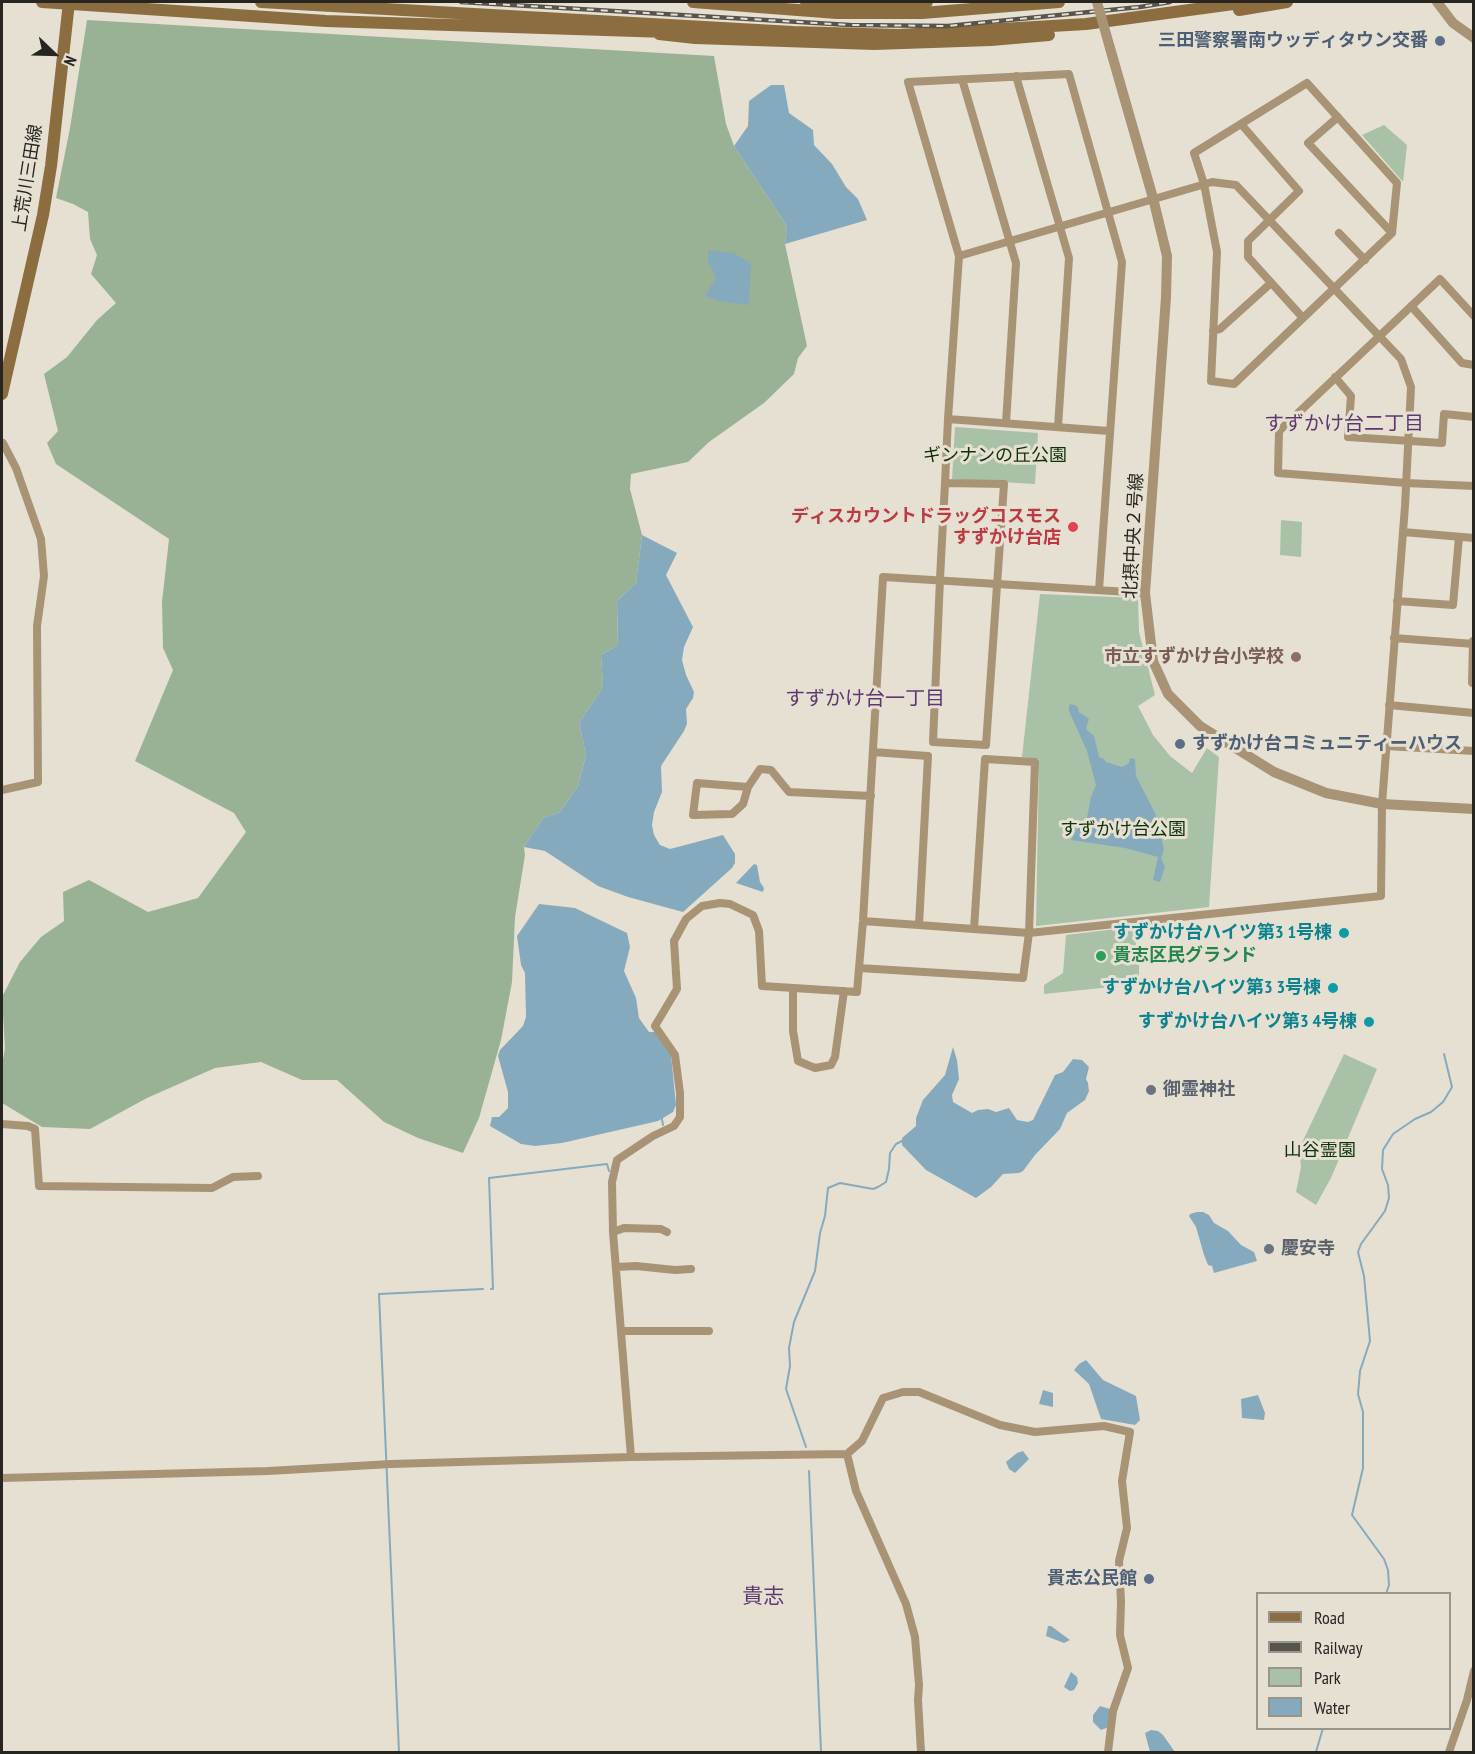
<!DOCTYPE html>
<meta charset="utf-8">
<style>
body{margin:0}
#map{position:relative;width:1475px;height:1754px;overflow:hidden;background:#e6e0d3;font-family:"PT Sans Narrow",sans-serif}
canvas{display:block}
.frame{position:absolute;inset:0;border:3px solid #272520;pointer-events:none}
.legend{position:absolute;left:1256px;top:1592px;width:195px;height:138px;box-sizing:border-box;background:#e6e0d3;border:2px solid #9a958b;margin:0;padding:8px 10px;list-style:none;font-size:18px;color:#272520}
.legend li{display:flex;align-items:center;gap:12px;height:30px}
.legend b{width:30px;border:2px solid #9a958b}
.north{position:absolute;left:24px;top:24px;width:60px;height:60px;-webkit-text-stroke:4px #e6e0d3;paint-order:stroke;rotate:113deg;font-size:16px;font-weight:700;line-height:24px;text-align:center;color:#272520}
.north::after{content:'';display:block;margin:auto;width:21px;height:27px;background:#272520;clip-path:polygon(50% 0,100% 100%,50% 72%,0 100%)}
</style>
<div id="map">
<canvas width="1475" height="1754"></canvas>
<div class="frame"></div>
<ul class="legend">
<li><b style="height:8px;background:#8c6d40"></b>Road</li>
<li><b style="height:8px;background:#57544d"></b>Railway</li>
<li><b style="height:16px;background:#a9c1a6"></b>Park</li>
<li><b style="height:16px;background:#86aabd"></b>Water</li>
</ul>
<div class="north">N</div>
</div>
<script>
const g = document.querySelector('canvas').getContext('2d');
g.lineJoin = 'round';
function fill(path, color) {
  g.fillStyle = color;
  g.fill(path, 'evenodd');
}
function toPath(rows) {
  const path = new Path2D();
  for (const r of rows) {
    path.moveTo(r[0], r[1]);
    for (let i = 2; i < r.length; i += 2) path.lineTo(r[i], r[i + 1]);
  }
  return path;
}
function stroke(path, color, width, dash) {
  g.strokeStyle = color;
  g.lineWidth = width;
  g.lineCap = dash ? 'butt' : 'round';
  g.setLineDash(dash || []);
  g.stroke(path);
}
function drawText(font, color, halo, rows, align = 'center') {
  g.font = font + ' "PT Sans Narrow","Noto Sans JP",sans-serif';
  g.lineWidth = 6;
  g.setLineDash([]);
  g.textBaseline = 'middle';
  g.strokeStyle = halo;
  g.fillStyle = color;
  for (const [text, x, y, turn = 0] of rows) {
    g.save();
    g.translate(x, y);
    g.rotate((+turn || 0) * Math.PI / 180);
    g.textAlign = isNaN(turn) ? turn : align;
    if (halo) g.strokeText(text, 0, 0);
    g.fillText(text, 0, 0);
    g.restore();
  }
}
fill(toPath([
 [1384,125,1407,145,1403,182,1362,135],
 [955,427,1038,433,1035,484,952,479],
 [1281,520,1302,522,1301,557,1280,555],
 [1040,594,1138,598,1139,632,1155,695,1138,706,1153,735,1170,756,1192,773,1207,748,1219,757,1209,907,1036,926,1039,759,1022,757],
 [1133,927,1139,962,1139,984,1044,994,1044,985,1063,973,1066,935],
 [1344,1054,1377,1069,1331,1178,1316,1205,1296,1192,1301,1167,1299,1149]
]), '#a9c1a6');
fill(toPath([
 [87,20,714,56,726,124,734,146,787,226,785,244,807,346,798,358,794,374,764,403,709,442,688,462,631,474,630,489,642,535,636,583,617,601,618,645,601,655,603,687,579,723,586,755,578,786,560,812,543,818,524,847,525,855,515,917,512,982,501,1040,479,1118,463,1153,418,1138,384,1122,337,1080,302,1080,261,1062,215,1068,147,1098,90,1129,42,1127,2,1103,2,1065,5,1048,2,997,20,962,41,937,64,921,63,892,89,880,148,912,198,898,246,832,234,813,135,761,173,670,163,648,162,602,169,539,56,464,47,443,58,431,44,374,67,357,97,320,116,303,91,274,97,255,90,239,88,212,73,204,56,198,70,128]
]), '#99b296');
fill(toPath([
 [771,85,784,85,789,113,813,130,814,145,832,164,846,187,858,199,867,220,785,244,787,226,734,146,748,126,749,101],
 [708,250,734,253,751,263,749,305,724,302,705,296,716,278,708,260],
 [642,535,677,553,666,575,693,627,684,647,682,660,686,675,694,692,693,698,686,709,687,724,684,731,661,766,662,792,654,812,652,825,654,835,660,845,670,849,723,835,735,854,735,863,732,868,683,912,628,897,598,886,545,851,524,847,543,818,560,812,578,786,586,755,579,723,603,687,601,655,618,645,617,601,636,583],
 [1071,704,1077,706,1079,712,1089,719,1086,729,1094,736,1099,757,1104,759,1106,762,1122,767,1129,763,1130,758,1135,759,1136,776,1155,813,1164,849,1161,858,1165,867,1160,882,1153,880,1158,857,1125,848,1071,840,1076,830,1086,823,1091,797,1096,785,1087,751,1069,711,1069,705],
 [754,864,757,865,760,882,764,888,763,892,736,883],
 [539,904,575,908,627,933,630,947,624,971,636,998,639,1018,649,1032,656,1032,671,1055,676,1105,673,1112,658,1121,562,1143,535,1146,521,1144,490,1126,492,1117,499,1117,508,1108,508,1092,498,1056,500,1050,523,1026,526,1017,525,973,521,965,517,936],
 [953,1047,957,1060,959,1079,952,1095,953,1102,972,1113,978,1110,988,1109,996,1112,1009,1108,1017,1120,1028,1122,1033,1120,1055,1075,1063,1072,1073,1059,1082,1060,1089,1067,1086,1079,1088,1083,1089,1091,1085,1100,1067,1113,1060,1129,1035,1155,1023,1171,1019,1173,1003,1174,991,1187,976,1198,926,1170,902,1145,902,1138,916,1126,916,1118,923,1100,945,1075],
 [1197,1212,1203,1212,1209,1215,1214,1223,1228,1231,1241,1245,1254,1252,1257,1261,1214,1273,1212,1266,1208,1265,1204,1255,1196,1227,1189,1216,1190,1214],
 [1086,1360,1103,1380,1136,1396,1140,1420,1135,1425,1101,1419,1089,1384,1074,1370,1079,1364],
 [1043,1390,1053,1393,1053,1407,1039,1404],
 [1258,1395,1265,1413,1264,1420,1242,1418,1241,1399],
 [1023,1451,1029,1459,1015,1473,1009,1469,1006,1462,1017,1453],
 [1048,1626,1051,1626,1070,1640,1064,1643,1046,1636],
 [1071,1672,1077,1677,1078,1683,1074,1690,1070,1691,1064,1687],
 [1100,1706,1110,1709,1109,1727,1101,1730,1093,1722,1093,1715],
 [1151,1730,1158,1731,1163,1735,1175,1752,1150,1752,1145,1733]
]), '#86aabd');
stroke(toPath([
 [662,1119,663,1125],
 [491,1289,493,1289,489,1178,607,1164,609,1171],
 [806,1447,786,1389,790,1366,789,1348,794,1322,815,1271,820,1233,825,1216,828,1188,840,1183,873,1189,878,1187,886,1182,889,1169,890,1153,896,1144,902,1141],
 [809,1471,821,1752],
 [1386,1594,1389,1585,1388,1570,1384,1559,1352,1515,1363,1468,1363,1412,1358,1394,1360,1371,1370,1341,1364,1276,1358,1252,1361,1244,1385,1211,1389,1198,1388,1185,1382,1169,1383,1150,1393,1134,1415,1119,1431,1112,1443,1102,1452,1087,1444,1054],
 [399,1752,379,1294,483,1289],
 [1316,1752,1323,1728]
]), '#86aabd', 2);
stroke(toPath([
 [1016,76,1069,258,1058,427],
 [962,79,1016,263,1006,423],
 [1307,83,1397,183,1392,233,1234,384,1211,381,1217,252,1204,184,1194,153,1307,83],
 [1338,117,1308,143,1392,233],
 [1241,124,1299,191,1248,241,1248,257,1303,318],
 [1339,233,1365,260],
 [1411,306,1462,363,1474,365],
 [1474,316,1440,279,1279,431,1278,473,1406,483,1474,486],
 [1213,331,1220,329,1271,283],
 [1335,377,1351,396,1348,437,1442,443,1444,414,1474,417],
 [948,419,1109,431],
 [2,444,3,443,16,468,41,539,44,576,37,626,38,782,2,790],
 [945,483,1004,484,986,745,933,742,940,579,945,483,948,419,959,256,908,82,1069,74,1122,262,1099,590],
 [1403,532,1474,538],
 [1397,601,1453,605,1459,537],
 [1394,638,1474,644],
 [1473,641,1472,683,1474,684],
 [1389,705,1474,713],
 [1386,746,1474,751],
 [873,752,928,756,919,925],
 [748,787,697,783,693,815,732,814,743,804,748,787,760,769,771,770,789,792,871,796],
 [863,921,1029,933,1381,896,1382,804,1405,506,1411,387,1401,359,1236,185,1212,182,959,256],
 [859,968,1023,978,1029,933,1035,762,985,759,974,929],
 [793,988,793,1031,798,1061,815,1068,831,1065,835,1057,844,991],
 [2,1124,28,1126,35,1129,39,1186,212,1188,233,1177,258,1176],
 [613,1232,624,1228,661,1229,667,1232],
 [616,1267,636,1266,675,1270,691,1269],
 [621,1331,709,1331],
 [847,1454,856,1491,906,1604,915,1637,919,1685,918,1700,921,1752],
 [631,1457,613,1232,612,1182,617,1160,653,1136,674,1126,680,1117,680,1093,675,1055,655,1026,677,989,674,941,686,919,702,906,720,903,730,904,753,915,759,931,762,986,857,992,863,921,883,577,1145,593],
 [2,1478,268,1471,391,1464,631,1457,847,1454,862,1441,883,1398,903,1392,919,1392,1000,1425,1035,1432,1104,1426,1130,1432,1122,1481,1127,1528,1119,1561,1121,1602,1120,1635,1128,1668,1113,1711,1108,1752],
 [1449,1752,1467,1700,1474,1671]
]), '#a89375', 8);
stroke(toPath([
 [1437,2,1453,23,1474,38],
 [1110,48,1153,198,1167,256,1166,297,1145,593,1153,661,1168,694,1200,726,1274,772,1326,793,1382,804,1474,809]
]), '#a89375', 10);
stroke(toPath([
 [42,2,326,21,667,32],
 [261,2,793,32,899,35,1086,24,1248,2],
 [693,2,837,13,922,13,1059,2],
 [806,2,927,2],
 [1239,10,1287,2],
 [659,34,695,38,874,44,991,40,1049,35],
 [2,394,43,215,51,166,69,2]
]), '#8c6d40', 12);
const rail = toPath([
 [461,2,850,25,948,26,1140,7,1170,2]
]);
stroke(rail, '#57544d', 4.5);
stroke(rail, '#e6e0d3', 2, [7]);
stroke(toPath([
 [1097,2,1110,48]
]), '#a89375', 10);
for (const [x, y, r, color] of [
 [1440,41,6,"#5c6f8a"],
 [1073,527,6,"#e0444e"],
 [1296,657,6,"#8d6e63"],
 [1180,744,6,"#5c6f8a"],
 [1344,933,6,"#0f9aa8"],
 [1101,956,6,"#2e9e5b"],
 [1333,988,6,"#0f9aa8"],
 [1369,1022,6,"#0f9aa8"],
 [1151,1090,6,"#6b7280"],
 [1269,1249,6,"#6b7280"],
 [1149,1579,6,"#5c6f8a"]
]) {
  const dot = new Path2D();
  dot.arc(x, y, r, 0, 2 * Math.PI);
  g.fillStyle = color;
  g.fill(dot);
  stroke(dot, '#e6e0d3', 2);
}
drawText('bold 18px', '#4e5e75', '#e6e0d3', [
 ["三田警察署南ウッディタウン交番",1428,41],
 ["すずかけ台コミュニティーハウス",1192,744,"left"],
 ["貴志公民館",1137,1579]
], 'right');
drawText('18px', '#272520', '#e6e0d3', [
 ["上荒川三田線",28,178,-81],
 ["北摂中央２号線",1134,536,-87]
]);
drawText('18px', '#0d320b', '#e6e0d3', [
 ["ギンナンの丘公園",995,456],
 ["すずかけ台公園",1123,830],
 ["山谷霊園",1320,1151]
]);
drawText('bold 18px', '#be3a42', '#e6e0d3', [
 ["ディスカウントドラッグコスモス",1061,517],
 ["すずかけ台店",1061,538]
], 'right');
drawText('bold 18px', '#785e54', '#e6e0d3', [
 ["市立すずかけ台小学校",1284,657]
], 'right');
drawText('bold 18px', '#0d838f', '#e6e0d3', [
 ["すずかけ台ハイツ第3 1号棟",1332,933],
 ["すずかけ台ハイツ第3 3号棟",1321,988],
 ["すずかけ台ハイツ第3 4号棟",1357,1022]
], 'right');
drawText('bold 18px', '#27864d', '#e6e0d3', [
 ["貴志区民グランド",1113,956]
], 'left');
drawText('bold 18px', '#5b616d', '#e6e0d3', [
 ["御霊神社",1163,1090],
 ["慶安寺",1281,1249]
], 'left');
drawText('20px', '#5d3870', '#e6e0d3', [
 ["すずかけ台二丁目",1344,424],
 ["すずかけ台一丁目",865,699]
]);
drawText('21px', '#5d3870', '#e6e0d3', [
 ["貴志",763,1597]
]);
</script>
